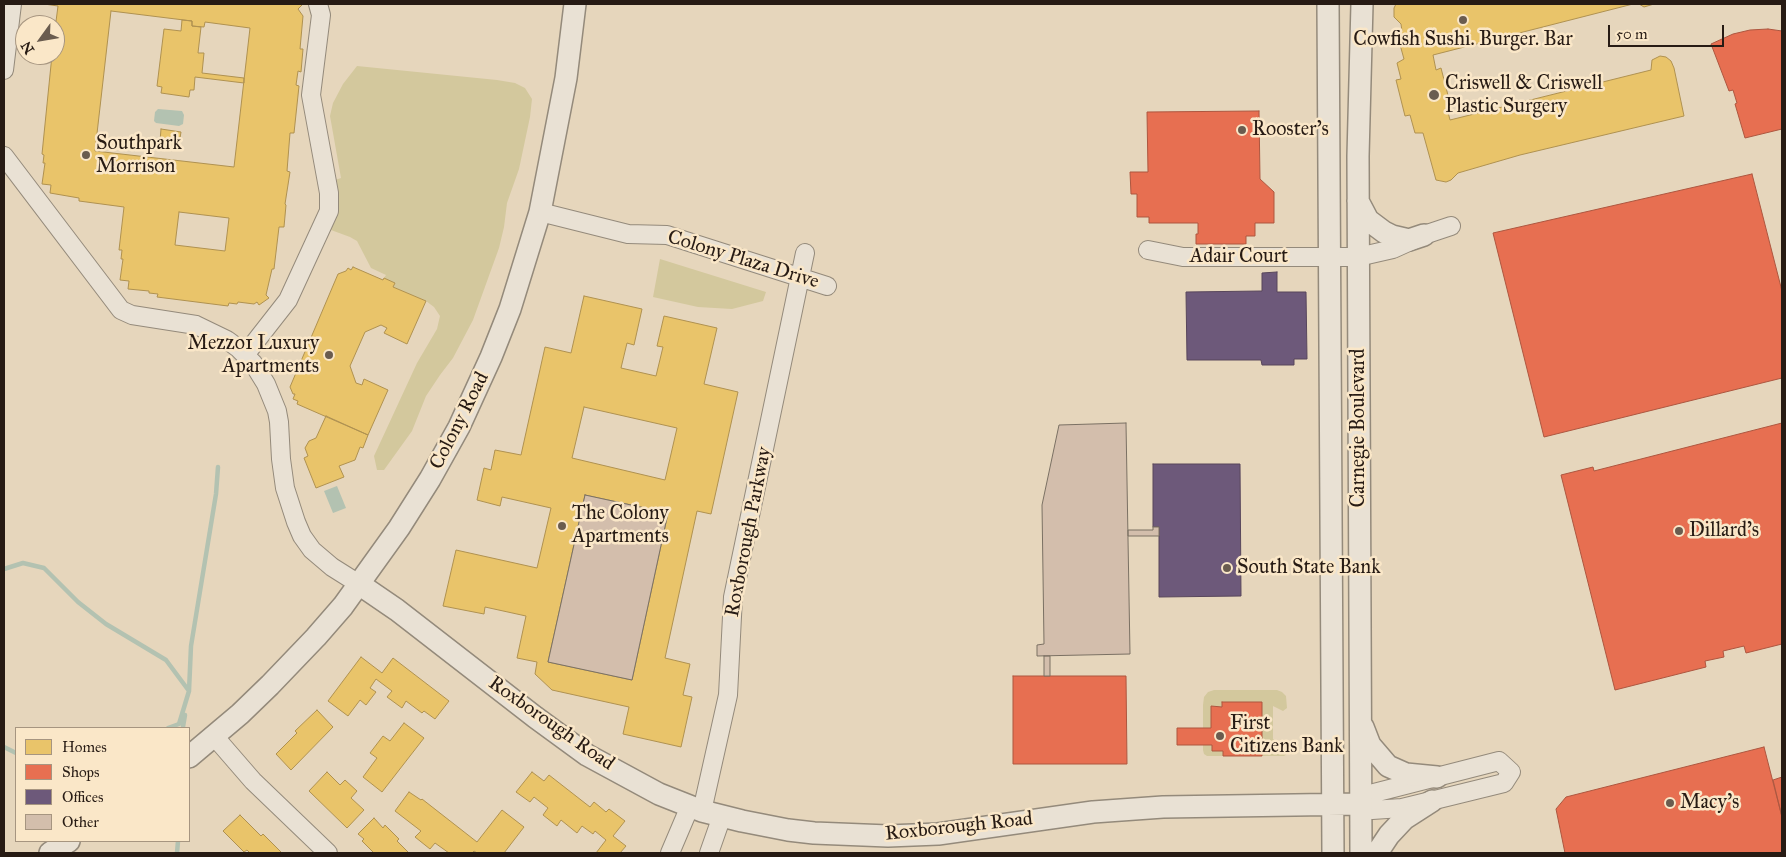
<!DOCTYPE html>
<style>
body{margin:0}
#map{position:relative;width:1786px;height:857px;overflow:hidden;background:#e6d6bc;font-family:"IM FELL Great Primer",serif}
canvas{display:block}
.frame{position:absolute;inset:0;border:5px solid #271b14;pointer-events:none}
.legend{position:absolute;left:15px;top:727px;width:175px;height:115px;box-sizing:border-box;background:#fae7c8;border:1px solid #a69580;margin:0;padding:6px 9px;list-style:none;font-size:15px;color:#271b14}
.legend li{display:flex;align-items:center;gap:10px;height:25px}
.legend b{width:25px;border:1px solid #a69580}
.north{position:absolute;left:15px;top:15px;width:50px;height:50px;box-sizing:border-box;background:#fae7c8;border:1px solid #a69580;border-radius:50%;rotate:238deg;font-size:14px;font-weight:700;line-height:20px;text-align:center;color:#271b14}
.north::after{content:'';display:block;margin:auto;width:18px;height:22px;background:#6a5c4f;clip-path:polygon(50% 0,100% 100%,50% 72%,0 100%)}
.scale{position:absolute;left:1608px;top:25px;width:116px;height:22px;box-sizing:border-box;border:2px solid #271b14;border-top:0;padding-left:6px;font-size:15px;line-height:18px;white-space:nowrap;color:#271b14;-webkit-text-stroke:4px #fae7c8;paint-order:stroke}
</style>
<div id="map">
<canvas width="1786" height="857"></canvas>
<div class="frame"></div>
<ul class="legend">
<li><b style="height:14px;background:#e9c46a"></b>Homes</li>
<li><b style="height:14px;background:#e76f51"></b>Shops</li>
<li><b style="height:14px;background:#6d597a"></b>Offices</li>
<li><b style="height:14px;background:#d3beac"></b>Other</li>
</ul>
<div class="north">N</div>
<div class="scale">50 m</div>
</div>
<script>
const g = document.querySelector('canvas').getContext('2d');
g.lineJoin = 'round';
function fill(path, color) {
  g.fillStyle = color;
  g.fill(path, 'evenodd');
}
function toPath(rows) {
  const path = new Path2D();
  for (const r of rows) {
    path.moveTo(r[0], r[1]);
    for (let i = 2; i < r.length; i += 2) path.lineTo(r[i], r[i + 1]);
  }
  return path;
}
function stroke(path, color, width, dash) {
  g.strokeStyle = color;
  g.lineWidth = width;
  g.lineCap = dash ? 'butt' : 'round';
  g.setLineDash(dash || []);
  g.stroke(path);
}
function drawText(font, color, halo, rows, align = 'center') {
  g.font = font + ' "IM FELL Great Primer",serif';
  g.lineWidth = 5;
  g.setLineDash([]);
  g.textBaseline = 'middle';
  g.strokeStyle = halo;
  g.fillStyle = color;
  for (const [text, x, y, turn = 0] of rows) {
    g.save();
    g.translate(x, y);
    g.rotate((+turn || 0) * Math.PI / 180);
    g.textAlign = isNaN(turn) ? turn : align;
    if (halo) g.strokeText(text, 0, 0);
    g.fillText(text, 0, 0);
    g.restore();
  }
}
fill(toPath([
 [357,66,497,80,515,83,525,88,532,99,530,117,519,169,507,203,504,227,499,248,473,320,453,358,440,375,426,396,412,431,384,470,377,470,374,456,417,363,437,329,440,316,434,307,426,301,393,287,395,283,384,278,386,275,371,268,357,241,350,237,331,230,338,207,335,180,341,178,330,116,333,103,343,84],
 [660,259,766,292,763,301,732,309,698,307,653,297],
 [1214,690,1277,690,1282,692,1286,696,1287,708,1283,711,1273,706,1273,739,1287,747,1287,754,1284,756,1207,756,1204,754,1203,750,1203,705,1204,697,1208,692]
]), '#d3c89d');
fill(toPath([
 [158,109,182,111,184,115,183,124,179,126,156,123,154,121,155,112],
 [337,486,346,508,333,513,324,491]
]), '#b3c2b1');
const homes = toPath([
 [44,4,303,4,298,9,303,16,300,49,303,49,301,72,298,71,296,85,299,86,294,133,290,133,287,171,290,172,285,204,286,205,284,227,279,227,274,269,272,269,266,295,269,298,259,305,257,302,254,304,238,302,237,304,229,303,228,306,157,297,158,294,149,293,149,291,128,289,129,281,120,280,123,259,121,259,122,250,119,250,124,207,79,201,79,198,50,193,51,185,42,184,45,163,43,163,44,155,42,154,52,55,55,55,55,29,58,6,44,4],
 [111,11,192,21,192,26,204,27,205,22,250,28,234,167,95,151,111,11],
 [179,212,229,218,225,251,175,245,179,212],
 [1396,4,1633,4,1433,55,1436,70,1441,68,1451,107,1447,108,1450,120,1651,70,1652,60,1660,56,1666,57,1671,61,1674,68,1684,116,1520,155,1458,173,1451,180,1446,182,1436,180,1423,133,1415,133,1410,115,1405,116,1396,80,1401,79,1397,63,1404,59,1397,34,1402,31,1401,24,1394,17,1394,8,1396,4],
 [1639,4,1654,4,1644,7,1639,4],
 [182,20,192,21,192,26,201,27,198,53,204,53,202,73,244,78,244,83,195,77,194,90,190,90,189,97,161,93,162,87,157,86,164,29,181,31,182,20],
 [161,129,181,132,179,144,160,141,161,129],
 [353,267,383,280,384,278,395,283,393,287,426,301,407,344,384,333,387,328,381,325,365,332,350,366,356,383,362,385,364,379,388,390,368,435,297,404,298,401,293,399,295,394,293,394,290,387,338,274,346,271,348,268,351,270,353,267],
 [584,296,642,309,634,345,627,343,621,368,656,376,663,347,657,346,664,316,717,328,704,384,738,392,711,514,697,511,665,658,690,664,683,695,692,697,681,747,623,734,629,707,552,690,535,674,537,662,517,658,526,616,485,607,484,614,443,606,456,550,537,568,551,508,502,497,500,506,477,500,484,468,491,470,495,450,521,455,545,347,571,353,584,296],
 [584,407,677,428,665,480,572,458,584,407],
 [585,495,668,513,632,680,548,662,585,495],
 [326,416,368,435,363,448,360,447,355,460,339,466,344,477,316,488,304,458,308,456,305,448,309,441,316,438,326,416],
 [361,657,382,673,393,658,449,701,435,719,424,711,422,713,406,701,402,708,387,697,392,691,376,679,370,688,376,692,366,705,360,700,348,716,328,701,361,657],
 [317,710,333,727,291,770,276,754,297,733,295,731,317,710],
 [404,723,424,738,382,792,363,777,377,758,370,753,383,736,390,741,404,723],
 [327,772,340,785,345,780,357,791,351,798,364,810,347,828,309,791,327,772],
 [532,772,544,781,549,775,590,807,594,802,606,812,609,809,625,821,613,836,626,846,620,853,596,853,606,840,595,831,593,834,582,826,577,833,561,820,557,826,543,815,548,808,534,797,530,802,516,792,532,772],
 [409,792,421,800,422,799,477,842,502,810,524,827,504,853,477,853,474,851,472,853,449,853,435,843,430,849,415,837,421,831,395,811,409,792],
 [240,815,261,836,263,834,282,853,250,853,247,850,244,852,223,831,240,815],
 [374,818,383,828,385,825,399,839,397,841,409,853,374,853,362,841,364,839,358,834,374,818]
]);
fill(homes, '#e9c46a');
stroke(homes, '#af9150', 1);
const shops = toPath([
 [1768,29,1782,31,1782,129,1745,138,1735,104,1737,103,1733,90,1729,91,1711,44,1733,34,1750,30,1768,29],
 [1259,111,1260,179,1274,192,1274,223,1255,223,1255,236,1246,236,1246,244,1196,244,1196,234,1198,234,1198,223,1149,223,1149,217,1137,217,1137,194,1131,194,1130,172,1148,172,1147,112,1259,111],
 [1752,174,1782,291,1782,378,1544,437,1493,233,1752,174],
 [1782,423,1782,644,1746,653,1744,646,1723,651,1724,657,1705,661,1706,667,1615,690,1561,475,1593,467,1594,471,1782,423],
 [1013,676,1126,676,1127,764,1013,764,1013,676],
 [1222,702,1262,702,1262,756,1223,756,1223,751,1212,751,1212,745,1177,745,1177,728,1211,728,1211,706,1222,707,1222,702],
 [1764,747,1782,817,1782,853,1565,853,1556,809,1566,797,1764,747],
 [1782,777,1782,817,1773,780,1782,777]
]);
fill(shops, '#e76f51');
stroke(shops, '#ad563f', 1);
const offices = toPath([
 [1277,272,1277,292,1306,292,1307,359,1294,359,1294,365,1262,365,1261,360,1187,360,1186,292,1262,291,1262,273,1277,272],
 [1153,464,1240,464,1241,596,1159,597,1159,527,1153,527,1153,464]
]);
fill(offices, '#6d597a');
stroke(offices, '#58465b', 1);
stroke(toPath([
 [4,569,23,563,44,568,78,602,106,624,166,660,189,691],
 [183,727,185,715],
 [168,728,179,724,189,691,191,646,216,494,218,467],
 [4,747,16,753],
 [177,853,178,841]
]), '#b3c2b1', 4.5);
const building = toPath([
 [1126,423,1130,654,1037,656,1037,645,1044,644,1042,505,1059,425,1126,423],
 [585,495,668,513,632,680,548,662,585,495],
 [1153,527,1159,527,1159,536,1128,536,1128,530,1153,530,1153,527],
 [1044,656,1050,656,1050,676,1044,676,1044,656]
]);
fill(building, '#d3beac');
stroke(building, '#7a7063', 1);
const minor = toPath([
 [4,70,12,4],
 [4,156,121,310,132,315,196,325,227,340,238,348,253,363,266,384,277,411,279,422,281,459,285,488,296,522,302,536,312,550,332,567,359,584],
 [540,212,628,234,667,235,827,286],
 [1148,250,1183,257,1358,257,1393,249,1424,235,1451,226],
 [245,355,288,300,329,211,329,193,311,95,321,15,318,4],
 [214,736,253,781,328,853],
 [1499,761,1511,772,1504,783,1402,808,1372,810,1360,804,1370,794,1499,761],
 [702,811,728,695,733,597,805,253],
 [670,853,690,806],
 [709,853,722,816]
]);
const tertiary = toPath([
 [1328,4,1333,853],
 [1358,201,1368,220,1384,232,1392,236,1409,240,1424,235],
 [359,584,397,610,535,717,587,755,659,794,702,811,742,821,788,830,814,833,888,836,938,834,1093,812,1163,807,1360,804],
 [1363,727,1370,745,1388,766,1406,774,1437,777],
 [189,757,240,714,270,685,316,637,343,606,399,528,430,479,459,427,491,357,510,309,540,212,566,78,575,4],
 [50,853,69,841],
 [1361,853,1358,156,1362,4],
 [1377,853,1389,835,1404,819,1432,801]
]);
stroke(minor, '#948a7b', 20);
stroke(tertiary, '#948a7b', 24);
stroke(minor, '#e9e1d4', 18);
stroke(tertiary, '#e9e1d4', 21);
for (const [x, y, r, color] of [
 [1463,20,5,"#6a5c4f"],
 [1434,95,6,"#6a5c4f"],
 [1242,130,5,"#6a5c4f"],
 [86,155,5,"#6a5c4f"],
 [329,355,5,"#6a5c4f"],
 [562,526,5,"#6a5c4f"],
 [1679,531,5,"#6a5c4f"],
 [1227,568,5,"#6a5c4f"],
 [1220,736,5,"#6a5c4f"],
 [1670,803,5,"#6a5c4f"]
]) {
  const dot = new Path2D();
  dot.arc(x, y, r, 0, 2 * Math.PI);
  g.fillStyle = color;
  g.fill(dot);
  stroke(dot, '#fae7c8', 2);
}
drawText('20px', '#271b14', '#fae7c8', [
 ["Cowfish Sushi. Burger. Bar",1463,40,"center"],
 ["Criswell & Criswell",1445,84],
 ["Plastic Surgery",1445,107],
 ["Rooster's",1252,130],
 ["Southpark",96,144],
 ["Morrison",96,167],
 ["Mezzo1 Luxury",319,344,"right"],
 ["Apartments",319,367,"right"],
 ["The Colony",572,514],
 ["Apartments",572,537],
 ["Dillard's",1689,531],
 ["South State Bank",1237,568],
 ["First",1230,724],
 ["Citizens Bank",1230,747],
 ["Macy's",1680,803]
], 'left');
drawText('20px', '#271b14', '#fae7c8', [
 ["Adair Court",1239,257],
 ["Colony Plaza Drive",743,260,17],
 ["Colony Road",460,421,-63],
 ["Carnegie Boulevard",1359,428,-90],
 ["Roxborough Parkway",749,532,-79],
 ["Roxborough Road",551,724,35],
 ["Roxborough Road",959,827,-6]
]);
</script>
